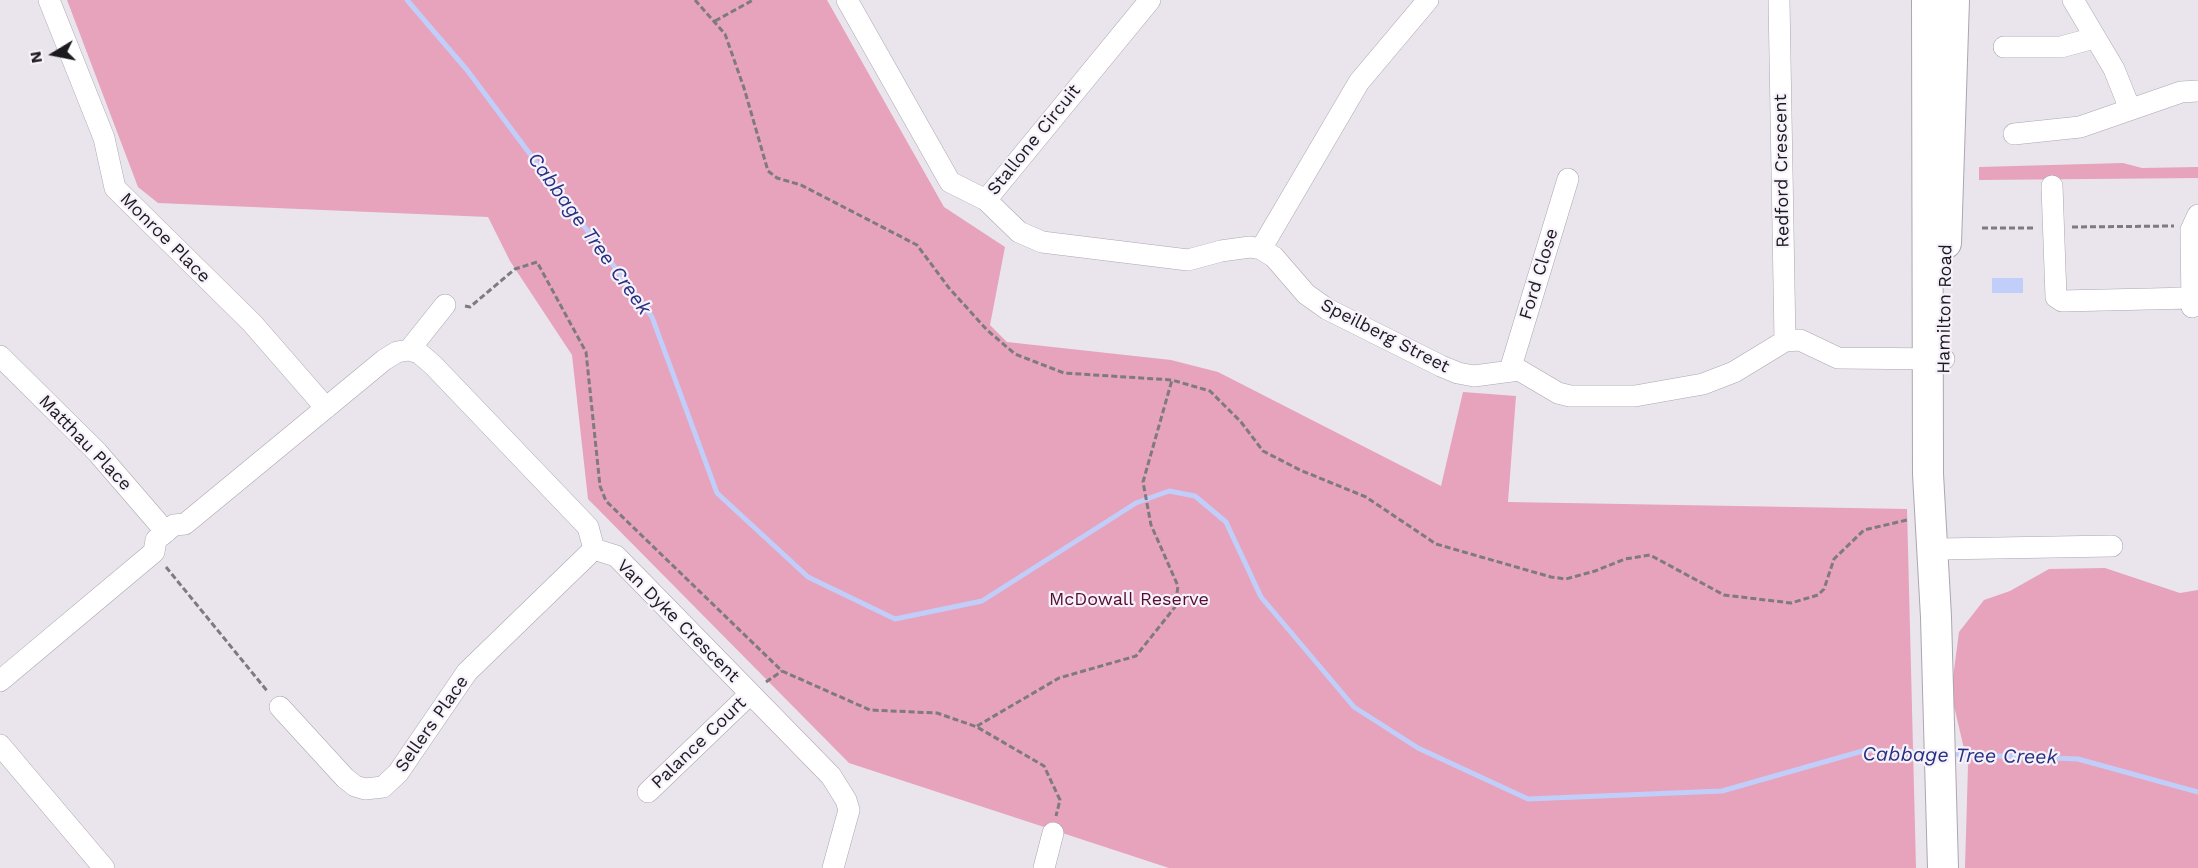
<!DOCTYPE html>
<style>
body{margin:0}
#map{position:relative;width:2198px;height:868px;overflow:hidden;background:#eae4ed;font-family:"Work Sans",sans-serif}
canvas{display:block}
.north{position:absolute;left:24px;top:24px;width:60px;height:60px;-webkit-text-stroke:4px #f7f1fb;paint-order:stroke;rotate:260deg;font-size:16px;font-weight:700;line-height:24px;text-align:center;color:#1c1a1e}
.north::after{content:'';display:block;margin:auto;width:21px;height:27px;background:#1c1a1e;clip-path:polygon(50% 0,100% 100%,50% 72%,0 100%)}
</style>
<div id="map">
<canvas width="2198" height="868"></canvas>
<div class="north">N</div>
</div>
<script>
const g = document.querySelector('canvas').getContext('2d');
g.lineJoin = 'round';
function fill(path, color) {
  g.fillStyle = color;
  g.fill(path, 'evenodd');
}
function toPath(rows) {
  const path = new Path2D();
  for (const r of rows) {
    path.moveTo(r[0], r[1]);
    for (let i = 2; i < r.length; i += 2) path.lineTo(r[i], r[i + 1]);
  }
  return path;
}
function stroke(path, color, width, dash) {
  g.strokeStyle = color;
  g.lineWidth = width;
  g.lineCap = dash ? 'butt' : 'round';
  g.setLineDash(dash || []);
  g.stroke(path);
}
function drawText(font, color, halo, rows, align = 'center') {
  g.font = font + ' "Work Sans",sans-serif';
  g.lineWidth = 4.5;
  g.setLineDash([]);
  g.textBaseline = 'middle';
  g.strokeStyle = halo;
  g.fillStyle = color;
  for (const [text, x, y, turn = 0] of rows) {
    g.save();
    g.translate(x, y);
    g.rotate((+turn || 0) * Math.PI / 180);
    g.textAlign = isNaN(turn) ? turn : align;
    if (halo) g.strokeText(text, 0, 0);
    g.fillText(text, 0, 0);
    g.restore();
  }
}
fill(toPath([
 [67,0,827,0,944,207,1005,247,990,325,1007,342,1171,360,1218,372,1441,486,1463,392,1516,396,1508,502,1907,509,1916,868,1169,868,849,763,588,499,572,355,510,261,488,217,158,203,138,187],
 [2123,163,2142,168,2198,167,2198,178,1979,180,1979,167],
 [2105,568,2180,593,2198,590,2198,868,1965,868,1968,766,1951,693,1959,632,1984,600,2010,591,2049,569]
]), '#e6a3bb');
fill(toPath([
 [1992,278,2023,278,2023,293,1992,293]
]), '#c1cef9');
stroke(toPath([
 [407,0,467,70,652,317,717,493,808,577,895,619,982,601,1136,503,1169,491,1195,496,1226,522,1261,597,1354,707,1418,748,1528,799,1722,791,1866,750,1931,753],
 [1949,754,2078,759,2198,792]
]), '#c1cef9', 5);
const street = toPath([
 [49,0,104,138,115,188,252,323,326,408],
 [847,0,950,182,986,200,1150,0],
 [1779,0,1785,341],
 [2073,0,2114,69,2130,109],
 [2004,47,2061,47,2094,38],
 [2014,134,2080,127,2181,92,2198,91],
 [2052,186,2056,297,2062,301,2192,298],
 [986,200,1019,232,1042,242,1188,260,1221,251,1250,247,1261,249,1274,257,1306,294,1327,309,1441,366,1458,373,1474,376,1519,370,1558,393,1570,396,1635,396,1703,384,1734,372,1785,341,1800,340,1838,358,1944,359],
 [1261,249,1359,82,1428,0],
 [2192,307,2191,230,2198,215],
 [409,350,445,305],
 [0,356,97,452,166,532],
 [1510,370,1568,179],
 [1940,549,2112,546],
 [0,681,154,552,156,540,174,525,185,524,384,360,397,352,409,350,419,353,433,365,588,527,594,549,616,556,831,776,846,800,849,810,833,868],
 [280,707,345,778,355,786,365,789,383,787,398,773,467,672,594,549],
 [0,745,104,868],
 [648,792,750,694],
 [1044,868,1053,833]
]);
const secondary = toPath([
 [1927,0,1928,474,1936,617,1943,868],
 [1946,243,1954,0]
]);
stroke(street, '#aca6af', 22);
stroke(secondary, '#aca6af', 32);
stroke(toPath([
 [695,0,725,34,744,88,768,171,777,178,801,185,917,245,949,288,987,330,1015,354,1064,373,1172,380,1210,391,1241,422,1263,451,1300,470,1366,497,1436,544,1551,577,1566,579,1595,571,1625,559,1650,555,1724,595,1791,603,1818,595,1824,589,1834,559,1864,530,1907,520],
 [715,21,753,0],
 [2072,227,2174,226],
 [1982,228,2036,228],
 [465,306,470,307,515,269,537,262,586,352,600,486,606,501,782,671,870,710,937,713,977,727,1044,766,1060,800,1056,816],
 [166,567,268,692],
 [766,682,782,671],
 [977,726,1059,678,1136,656,1175,607,1178,586,1151,525,1143,482,1172,380]
]), '#7e7a80', 3, [6, 3]);
stroke(street, '#fff', 21);
stroke(secondary, '#fff', 30);
drawText('18px', '#1c1a1e', '#f7f1fb', [
 ["Stallone Circuit",1034,140,-51],
 ["Redford Crescent",1782,171,-91],
 ["Monroe Place",165,238,45],
 ["Ford Close",1539,274,-73],
 ["Hamilton Road",1945,309,-89],
 ["Speilberg Street",1385,336,27],
 ["Matthau Place",85,443,46],
 ["Van Dyke Crescent",678,621,45],
 ["Sellers Place",432,724,-55],
 ["Palance Court",699,743,-44]
]);
drawText('18px', '#550e31', '#f7f1fb', [
 ["McDowall Reserve",1129,600]
]);
drawText('italic 20px', '#263181', '#f7f1fb', [
 ["Cabbage Tree Creek",589,234,54],
 ["Cabbage Tree Creek",1960,756,1]
]);
</script>
